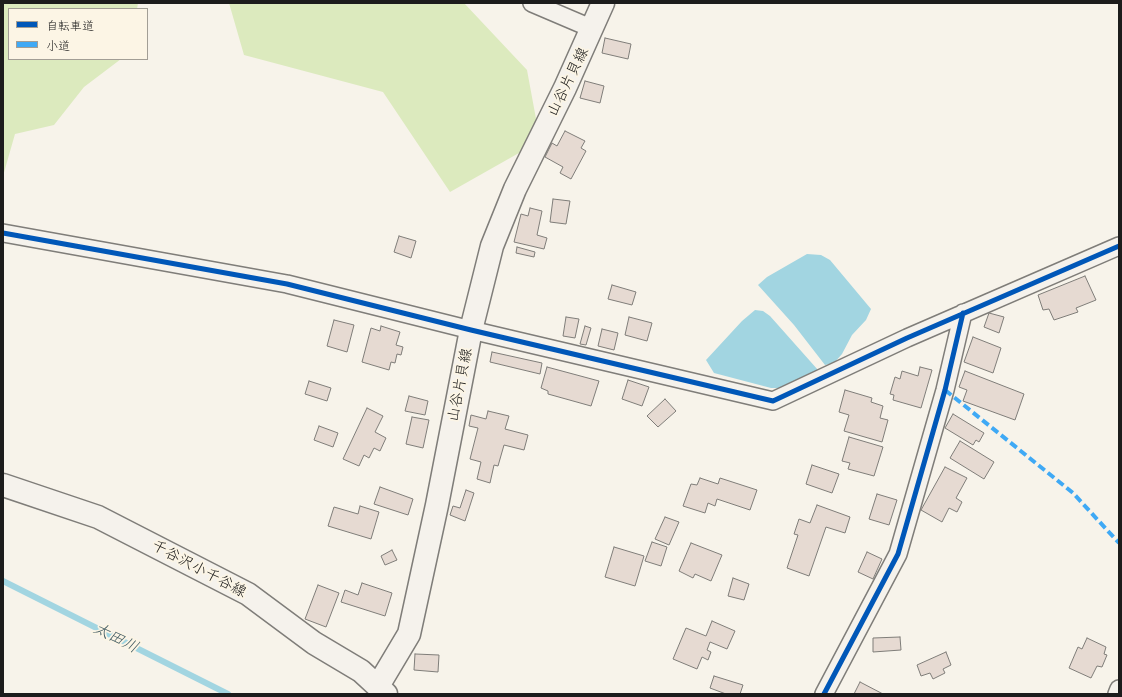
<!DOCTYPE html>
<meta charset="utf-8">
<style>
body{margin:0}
#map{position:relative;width:1122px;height:697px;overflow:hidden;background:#f7f3ea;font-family:"Comic Neue","Klee One",sans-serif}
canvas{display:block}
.frame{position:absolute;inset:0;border:4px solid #1c1c1c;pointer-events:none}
.legend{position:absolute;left:8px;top:8px;width:140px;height:52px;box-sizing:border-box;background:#fcf5e5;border:1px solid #a29e95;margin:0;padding:5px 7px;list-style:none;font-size:12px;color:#1c1c1c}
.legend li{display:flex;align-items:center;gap:8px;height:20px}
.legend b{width:20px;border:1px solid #a29e95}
</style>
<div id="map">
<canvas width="1122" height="697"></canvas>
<div class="frame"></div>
<ul class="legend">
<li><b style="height:5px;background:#0057b8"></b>自転車道</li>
<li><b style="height:5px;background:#3fa9f5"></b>小道</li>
</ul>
</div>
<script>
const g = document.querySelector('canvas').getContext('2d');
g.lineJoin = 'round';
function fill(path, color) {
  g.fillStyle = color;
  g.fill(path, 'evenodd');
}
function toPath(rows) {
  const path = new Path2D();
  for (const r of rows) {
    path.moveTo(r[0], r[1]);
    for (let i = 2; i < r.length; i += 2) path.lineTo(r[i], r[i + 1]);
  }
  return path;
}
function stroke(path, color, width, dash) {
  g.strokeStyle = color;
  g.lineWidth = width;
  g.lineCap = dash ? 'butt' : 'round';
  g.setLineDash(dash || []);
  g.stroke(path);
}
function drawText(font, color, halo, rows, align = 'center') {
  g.font = font + ' "Comic Neue","Klee One",sans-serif';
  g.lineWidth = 3.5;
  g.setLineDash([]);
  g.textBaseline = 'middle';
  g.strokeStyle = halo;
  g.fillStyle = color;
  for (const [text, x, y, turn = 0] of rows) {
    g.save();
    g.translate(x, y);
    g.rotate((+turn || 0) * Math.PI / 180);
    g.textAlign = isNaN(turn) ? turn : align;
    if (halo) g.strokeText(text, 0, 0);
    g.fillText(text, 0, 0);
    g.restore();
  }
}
fill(toPath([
 [3,3,138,3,137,9,9,9,9,59,121,59,84,87,54,125,15,134,3,176],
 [229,3,464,3,527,70,539,135,526,149,450,192,383,92,244,55]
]), '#dceabe');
fill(toPath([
 [807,254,821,255,830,260,871,309,866,320,852,335,842,354,834,363,825,365,794,325,758,285,767,277],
 [755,310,763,311,770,316,818,370,791,388,771,388,714,373,706,360,742,321]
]), '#a2d5e1');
stroke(toPath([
 [3,581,228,694]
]), '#a2d5e1', 6);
const building = toPath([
 [605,38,631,44,628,59,602,53,605,38],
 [585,81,604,86,600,103,580,98,585,81],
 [565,131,585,141,581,148,586,151,571,179,560,173,563,167,545,157,552,143,557,146,565,131],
 [553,199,570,201,566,224,550,222,553,199],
 [530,208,542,211,537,235,547,238,544,249,514,242,521,214,528,216,530,208],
 [399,236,416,241,411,258,394,252,399,236],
 [517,247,535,252,534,257,516,253,517,247],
 [1085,276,1096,300,1076,308,1078,312,1054,320,1049,309,1043,310,1038,295,1085,276],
 [612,285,636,292,632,305,608,299,612,285],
 [989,313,1004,317,999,333,984,327,989,313],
 [566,317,579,319,575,338,563,336,566,317],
 [629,317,652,323,647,341,625,335,629,317],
 [334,320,354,325,347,352,327,346,334,320],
 [381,326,400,332,396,345,403,347,401,355,397,354,395,363,391,362,389,370,362,362,371,328,380,331,381,326],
 [585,326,591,328,586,345,580,344,585,326],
 [602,329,618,333,614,350,598,346,602,329],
 [973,337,1001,348,993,373,964,362,973,337],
 [492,352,542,363,540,374,490,362,492,352],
 [547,367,599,381,591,406,548,394,548,391,541,388,547,367],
 [920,367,932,370,921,408,893,400,894,395,890,394,895,377,900,379,902,371,918,376,920,367],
 [965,371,1024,394,1015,420,963,401,967,390,959,387,965,371],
 [628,380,649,387,642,406,622,399,628,380],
 [309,381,331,388,327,401,305,394,309,381],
 [845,390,872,398,871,402,883,406,880,418,888,420,882,442,844,431,849,415,839,412,845,390],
 [409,396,428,401,425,415,405,411,409,396],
 [665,399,676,411,658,427,647,416,665,399],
 [367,408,383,416,375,432,386,438,380,451,374,448,369,458,364,455,359,466,343,459,367,408],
 [488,411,509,416,505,429,528,435,524,450,504,445,498,466,494,465,490,483,477,479,481,462,470,459,478,428,469,426,471,415,486,419,488,411],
 [953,414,984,433,979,442,976,440,973,445,945,428,953,414],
 [412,417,429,420,423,448,406,444,412,417],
 [319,426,338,433,333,447,314,440,319,426],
 [849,437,883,447,874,476,848,469,850,463,842,461,849,437],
 [960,441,994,462,984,479,950,458,960,441],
 [812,465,839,474,832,493,806,484,812,465],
 [945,467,967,478,956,498,962,502,957,512,949,508,942,522,921,510,945,467],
 [700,478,718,484,720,478,757,490,750,510,717,499,715,506,708,503,705,513,683,506,691,484,697,485,700,478],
 [380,487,413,499,408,515,374,504,380,487],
 [466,490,474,493,465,521,450,515,453,506,460,508,466,490],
 [877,494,897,500,889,525,869,519,877,494],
 [817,505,850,517,845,533,826,527,809,576,787,568,798,535,794,534,799,519,810,523,817,505],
 [360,506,379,512,371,539,328,526,334,507,358,514,360,506],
 [665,517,679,522,669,545,655,539,665,517],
 [652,542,667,547,661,566,645,561,652,542],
 [691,543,722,555,711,581,695,574,693,578,679,571,691,543],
 [614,547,644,556,635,586,605,577,614,547],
 [392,550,397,560,385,565,381,556,392,550],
 [867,552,882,559,873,579,858,572,867,552],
 [733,578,749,584,744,600,728,596,733,578],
 [362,583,392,593,385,616,341,602,345,590,358,595,362,583],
 [318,585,339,593,326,627,305,619,318,585],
 [712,621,735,631,727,649,710,642,707,650,711,652,708,660,702,657,697,669,673,659,686,628,706,636,712,621],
 [900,637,901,650,873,652,873,638,900,637],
 [1087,638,1106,647,1104,654,1107,655,1102,667,1097,666,1091,678,1069,668,1078,647,1082,649,1087,638],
 [946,652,951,665,943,669,945,673,933,679,930,673,921,676,917,665,946,652],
 [415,654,439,655,438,672,414,670,415,654],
 [714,676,743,685,740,694,726,694,710,688,714,676],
 [860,682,883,694,854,694,860,682]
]);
fill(building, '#e6dad2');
stroke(building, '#7f7d79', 1);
const street = toPath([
 [532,3,593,29],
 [3,233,287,284,471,330,773,401,907,338,1119,246],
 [824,694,898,554,945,390,963,313],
 [1117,694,1119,689]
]);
const secondary = toPath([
 [3,485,98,517,248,594,314,643,361,671,386,694],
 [378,686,409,634,437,505,471,330,492,246,515,189,565,88,603,3]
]);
stroke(street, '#7f7d79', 20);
stroke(secondary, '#7f7d79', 25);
stroke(street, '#f5f2ec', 17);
stroke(secondary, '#f5f2ec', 22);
stroke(toPath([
 [945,390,1073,493,1119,543]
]), '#3fa9f5', 4, [8, 4]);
stroke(toPath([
 [3,233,287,284,471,330,773,401,907,338,1119,246],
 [824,694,898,554,945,390,963,313]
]), '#0057b8', 5);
drawText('15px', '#1c1c1c', '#fcf5e5', [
 ["山谷片貝線",568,82,-64],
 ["山谷片貝線",460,385,-79],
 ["千谷沢小千谷線",199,569,28]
]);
drawText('italic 16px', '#3e5860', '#fcf5e5', [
 ["太田川",116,638,27]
]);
</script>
